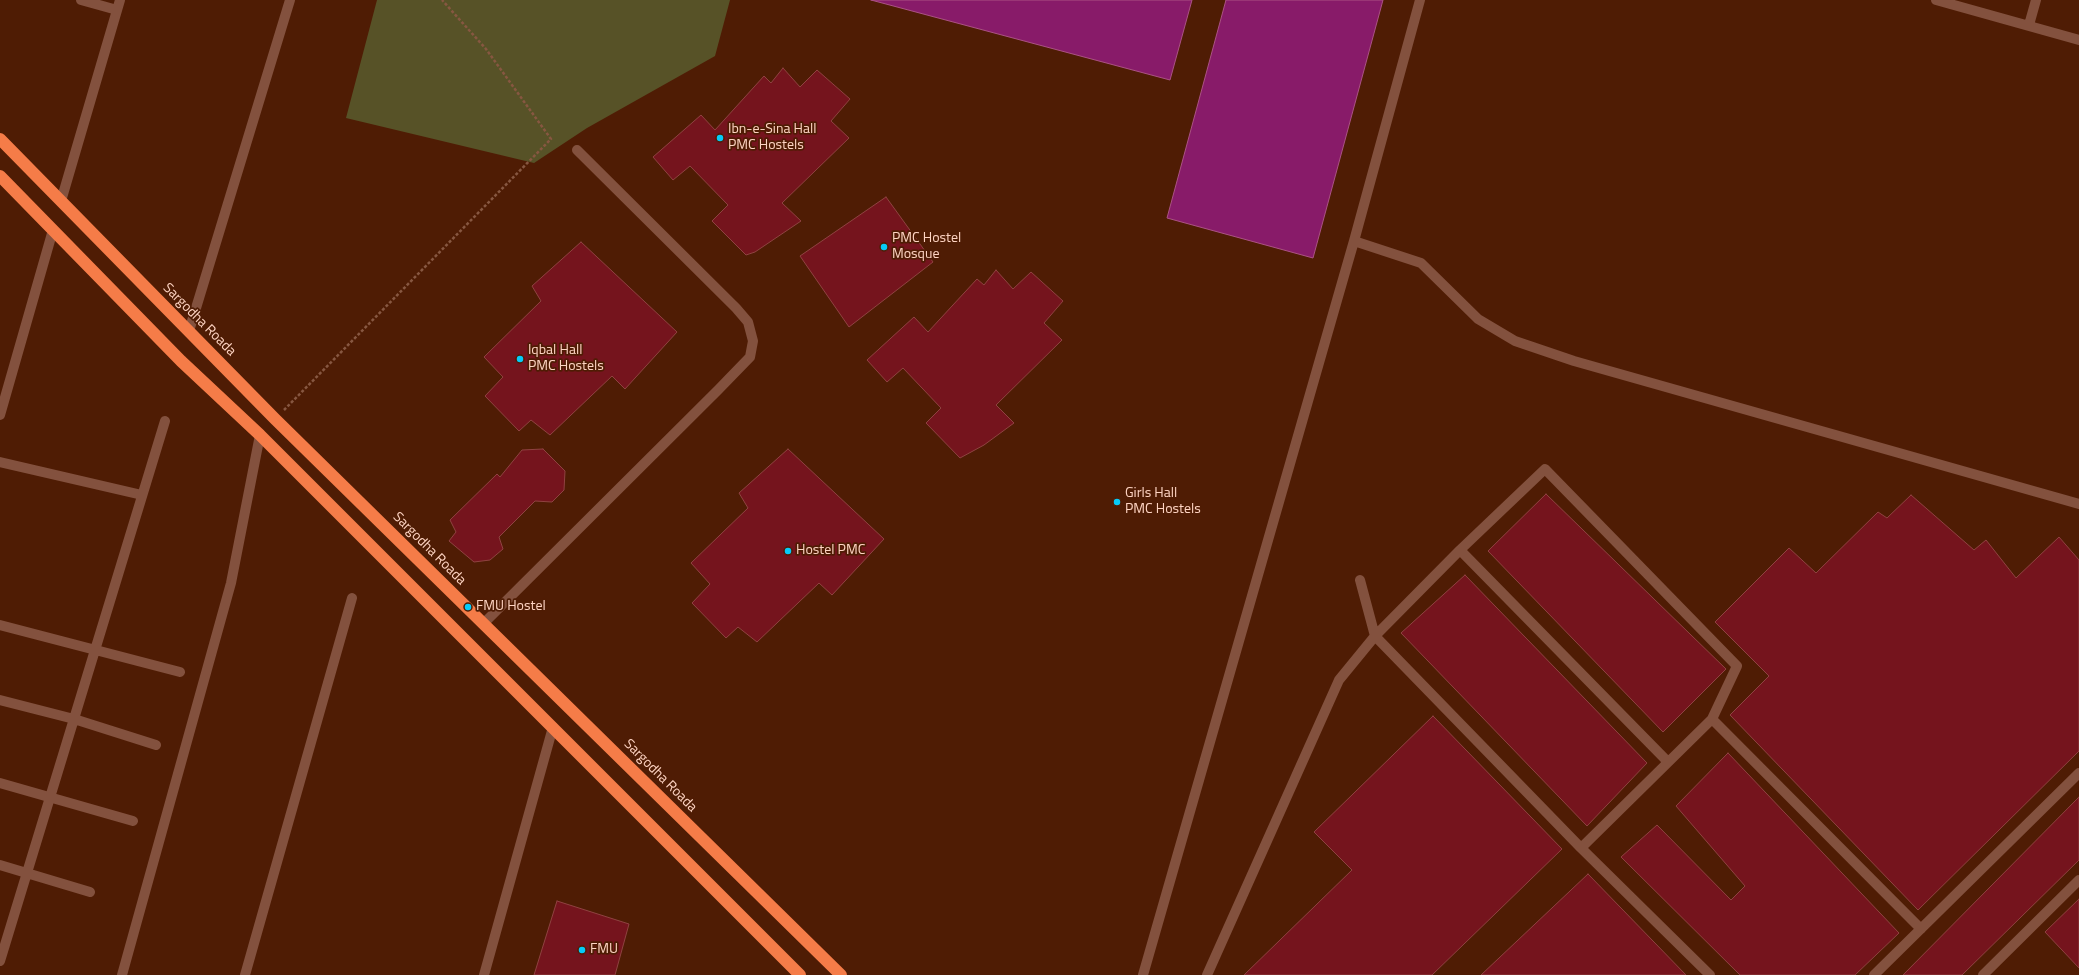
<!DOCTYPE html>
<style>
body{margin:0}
canvas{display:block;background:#4f1c04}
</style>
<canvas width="2079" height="975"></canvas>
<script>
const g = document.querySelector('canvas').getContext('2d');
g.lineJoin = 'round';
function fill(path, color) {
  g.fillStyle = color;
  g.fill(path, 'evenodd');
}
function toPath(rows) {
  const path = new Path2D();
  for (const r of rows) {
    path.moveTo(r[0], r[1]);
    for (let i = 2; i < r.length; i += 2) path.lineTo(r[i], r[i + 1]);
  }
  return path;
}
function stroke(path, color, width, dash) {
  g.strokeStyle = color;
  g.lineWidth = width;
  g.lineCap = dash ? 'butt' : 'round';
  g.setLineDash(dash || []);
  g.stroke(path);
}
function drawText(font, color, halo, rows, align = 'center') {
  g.font = font + ' "Titillium Web",sans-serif';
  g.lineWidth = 3.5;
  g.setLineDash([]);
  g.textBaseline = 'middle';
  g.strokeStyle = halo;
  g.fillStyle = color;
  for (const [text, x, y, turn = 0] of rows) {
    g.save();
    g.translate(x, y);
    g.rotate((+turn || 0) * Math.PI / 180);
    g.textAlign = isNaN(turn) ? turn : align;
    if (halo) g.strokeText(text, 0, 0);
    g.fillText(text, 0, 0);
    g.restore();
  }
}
fill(toPath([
 [377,0,730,0,715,56,587,128,534,163,346,118]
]), '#575227');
const water = toPath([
 [871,0,1192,0,1170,80,871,0],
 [1226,0,1383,0,1313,258,1167,218,1226,0]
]);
fill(water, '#881b69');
stroke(water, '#ab5284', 1);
const building = toPath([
 [783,68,800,87,817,70,850,99,831,121,849,138,782,203,801,221,755,252,746,255,712,221,728,205,690,166,673,180,653,157,701,115,715,130,764,76,771,83,783,68],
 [886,197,933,262,849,327,800,256,886,197],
 [581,242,677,332,625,389,612,376,550,435,531,420,519,431,485,396,503,377,484,357,541,301,532,286,581,242],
 [996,270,1013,289,1031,272,1063,301,1044,323,1062,340,996,405,1014,423,984,445,960,458,926,423,941,408,903,368,887,382,867,360,914,317,928,332,977,279,984,285,996,270],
 [543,449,565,471,564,490,552,502,535,501,499,537,503,549,490,560,474,562,449,541,456,532,450,520,497,474,500,477,522,450,543,449],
 [788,449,884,539,832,595,819,583,757,642,738,627,726,638,692,603,710,584,691,563,748,508,739,493,788,449],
 [1546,494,1726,669,1663,732,1488,551,1546,494],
 [1911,495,1974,550,1986,540,2016,578,2059,537,2079,560,2079,751,1918,910,1730,715,1769,676,1715,622,1789,548,1816,573,1878,512,1887,518,1911,495],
 [1465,575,1647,763,1587,826,1401,633,1465,575],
 [1433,716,1562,849,1432,975,1244,975,1352,870,1314,832,1433,716],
 [1728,753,1899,933,1855,975,1740,975,1621,857,1657,825,1731,900,1745,886,1676,806,1728,753],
 [2079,797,2079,860,1962,975,1903,975,2079,797],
 [1588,874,1686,975,1481,975,1588,874],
 [2079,899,2079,968,2045,932,2079,899],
 [557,901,629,924,615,975,534,975,557,901]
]);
fill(building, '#75141d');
stroke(building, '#8f4241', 1);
stroke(toPath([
 [284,410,551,139,486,49,442,0]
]), '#875741', 2.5, [3, 2]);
stroke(toPath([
 [81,0,117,10],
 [1936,0,2079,40],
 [2029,25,2036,0],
 [61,201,120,0],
 [1354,241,1421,263,1478,319,1515,341,1574,361,2079,504],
 [189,331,290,0],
 [0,415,53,230],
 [0,462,142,495],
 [1460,550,1375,636,1581,848,1710,975],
 [483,624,718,390,750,357,753,341,748,322,736,308,577,150],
 [0,625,180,672],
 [0,700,74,719,156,745],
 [1668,762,1460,550,1545,469,1737,666,1712,719],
 [0,783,133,821],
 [1581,848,1712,719,1921,929],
 [0,865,90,892],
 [0,961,165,421],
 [122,975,231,583,260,435],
 [245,975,352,598],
 [484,975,553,727],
 [1143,975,1354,241,1420,0],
 [1207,975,1339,680,1375,636,1360,580],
 [1874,975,2079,773],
 [1983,975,2079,880]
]), '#83513e', 10);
stroke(toPath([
 [0,139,275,419,841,975],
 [0,176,181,361,260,435,800,975]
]), '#f57c48', 12);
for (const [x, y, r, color] of [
 [720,138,4,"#06cbf9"],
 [884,247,4,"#06cbf9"],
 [520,359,4,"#06cbf9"],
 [1117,502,4,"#06cbf9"],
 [788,551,4,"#06cbf9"],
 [468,607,4,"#06cbf9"],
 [582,950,4,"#06cbf9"]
]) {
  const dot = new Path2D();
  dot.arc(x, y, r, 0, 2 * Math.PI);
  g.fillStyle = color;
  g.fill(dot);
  stroke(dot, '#4f1c04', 1.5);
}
drawText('14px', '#fed4c3', '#4f1c04', [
 ["Ibn-e-Sina Hall",728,130],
 ["PMC Hostels",728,146],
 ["PMC Hostel",892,239],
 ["Mosque",892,255],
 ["Iqbal Hall",528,351],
 ["PMC Hostels",528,367],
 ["Girls Hall",1125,494],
 ["PMC Hostels",1125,510],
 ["Hostel PMC",796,551],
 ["FMU Hostel",476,607],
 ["FMU",590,950]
], 'left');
drawText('14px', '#fed4c3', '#4f1c04', [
 ["Sargodha Roada",199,320,45],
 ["Sargodha Roada",429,549,45],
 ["Sargodha Roada",660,776,45]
]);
</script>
